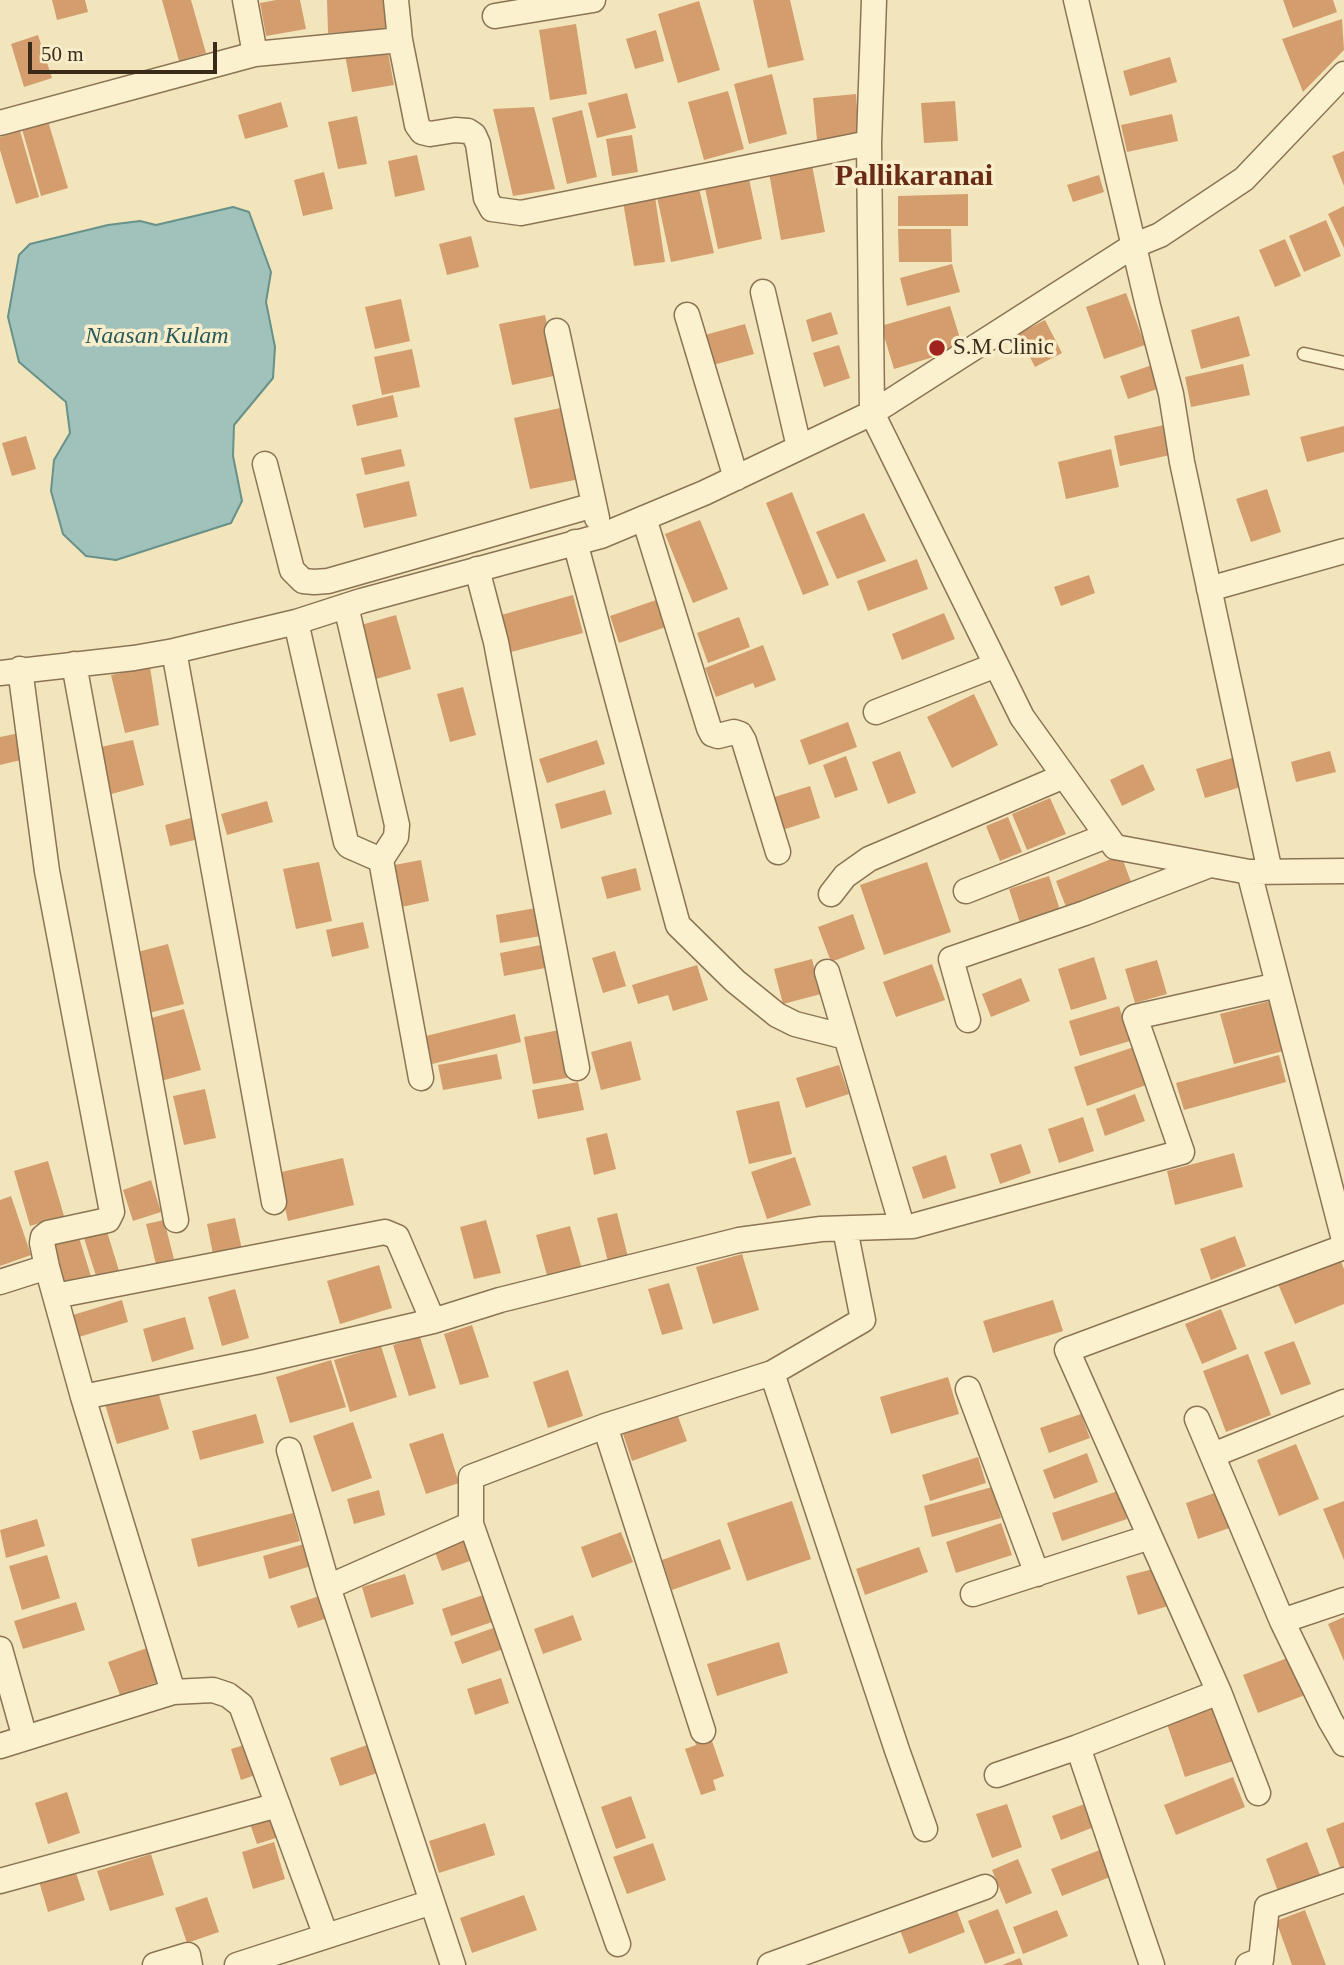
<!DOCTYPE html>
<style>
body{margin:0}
#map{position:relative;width:1344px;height:1965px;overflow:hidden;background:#f2e5bc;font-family:Georgia,serif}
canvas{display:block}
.scale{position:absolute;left:28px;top:42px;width:189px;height:32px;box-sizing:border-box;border:4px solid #392a1a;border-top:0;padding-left:9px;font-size:21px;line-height:24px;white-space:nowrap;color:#392a1a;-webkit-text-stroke:5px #f9eecc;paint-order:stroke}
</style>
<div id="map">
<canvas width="1344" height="1965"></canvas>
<div class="scale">50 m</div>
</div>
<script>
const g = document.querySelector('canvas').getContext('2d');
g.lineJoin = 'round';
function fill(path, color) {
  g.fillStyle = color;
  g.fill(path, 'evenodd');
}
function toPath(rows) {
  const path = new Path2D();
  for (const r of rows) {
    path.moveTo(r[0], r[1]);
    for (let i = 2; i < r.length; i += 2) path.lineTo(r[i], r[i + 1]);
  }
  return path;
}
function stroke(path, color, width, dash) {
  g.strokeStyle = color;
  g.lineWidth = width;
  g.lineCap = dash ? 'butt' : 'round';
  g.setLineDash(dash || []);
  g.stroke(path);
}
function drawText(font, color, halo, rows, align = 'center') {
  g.font = font + ' Georgia,serif';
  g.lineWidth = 7;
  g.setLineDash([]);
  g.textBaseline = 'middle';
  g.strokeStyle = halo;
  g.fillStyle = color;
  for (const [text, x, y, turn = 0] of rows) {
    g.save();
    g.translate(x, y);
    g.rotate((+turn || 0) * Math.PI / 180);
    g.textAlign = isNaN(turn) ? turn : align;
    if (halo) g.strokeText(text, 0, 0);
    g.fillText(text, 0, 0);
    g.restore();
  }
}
const water = toPath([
 [233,207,249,212,271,272,266,302,275,347,273,378,234,425,233,456,242,501,231,523,116,560,86,556,63,534,51,491,54,460,70,433,66,402,19,362,8,317,19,255,30,244,108,225,140,221,156,225,233,207]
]);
fill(water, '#a0c2ba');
stroke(water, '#679189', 2);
fill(toPath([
 [52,0,85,0,88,12,57,20],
 [162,0,191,0,206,53,179,61],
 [276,0,300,0,306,29,266,36,260,3],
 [327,0,386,0,387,31,328,33],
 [753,0,790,0,804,60,768,68],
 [1283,0,1333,0,1337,12,1293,28],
 [699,1,720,70,678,83,658,14],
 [1342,19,1344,50,1303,92,1282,39],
 [576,24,587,94,550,100,539,30],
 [656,30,664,61,635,69,626,39],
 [38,35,52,78,24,87,11,44],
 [387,47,394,85,352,92,345,55],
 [1170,57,1177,82,1130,96,1123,71],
 [772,74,787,134,749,144,734,84],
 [728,91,744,149,704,160,688,102],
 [627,93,636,128,597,138,588,103],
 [856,94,859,136,817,140,813,98],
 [955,101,958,141,924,143,921,103],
 [281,102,288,127,245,139,238,115],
 [534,107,555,189,513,196,493,109],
 [582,110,597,177,567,184,552,118],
 [1172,114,1178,141,1127,152,1121,125],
 [357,116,367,164,338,169,328,122],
 [48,121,68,188,41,196,22,129],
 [20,131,39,197,16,204,0,150,0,137],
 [632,135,638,172,612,176,606,139],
 [1344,151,1344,186,1332,156],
 [417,155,425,190,395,197,388,161],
 [812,165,825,232,781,240,769,173],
 [324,172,333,209,303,216,294,180],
 [1099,175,1104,192,1073,202,1067,185],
 [749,179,762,239,718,249,705,188],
 [699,188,714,253,671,262,657,197],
 [968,194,968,226,898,226,898,196],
 [655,197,665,262,634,266,623,202],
 [1344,206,1344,248,1328,214],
 [1326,220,1341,256,1304,272,1289,236],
 [898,229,951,229,952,262,899,262],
 [471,236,479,267,447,275,439,244],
 [1285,239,1301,276,1275,287,1259,250],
 [952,264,960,292,907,306,900,278],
 [1126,293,1145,345,1104,359,1086,307],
 [401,299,410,341,375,349,365,307],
 [950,306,963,348,894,369,881,326],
 [831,312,838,334,812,342,806,320],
 [545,315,558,375,512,385,499,324],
 [1239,316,1250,356,1201,369,1191,330],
 [1045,320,1062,353,1035,367,1018,334],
 [745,324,754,354,709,366,701,336],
 [839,345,850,378,824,387,813,353],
 [412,349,420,387,382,395,374,357],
 [1158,363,1166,386,1128,399,1120,376],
 [1243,364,1250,395,1191,407,1185,377],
 [393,395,398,417,357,426,352,405],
 [565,407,580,479,530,489,514,418],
 [1164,425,1170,455,1120,466,1114,436],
 [1344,426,1344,452,1307,462,1300,437],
 [26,436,36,469,12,476,2,443],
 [401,449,405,466,365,475,361,458],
 [1111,449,1119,487,1066,499,1058,462],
 [409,481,417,516,364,528,356,494],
 [1267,489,1281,532,1251,542,1236,499],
 [792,492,829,585,803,595,766,503],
 [864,513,886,561,837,579,816,532],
 [700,520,728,589,693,603,665,534],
 [917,559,928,589,868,611,857,581],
 [1089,575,1095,593,1061,606,1054,587],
 [573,595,583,633,511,652,501,615],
 [659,599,669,626,619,643,610,616],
 [944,613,955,639,902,660,892,634],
 [396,615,411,669,376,679,361,625],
 [739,617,750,647,708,663,697,633],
 [763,645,776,680,755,688,753,683,716,697,705,668],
 [150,667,159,725,125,733,111,675],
 [463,687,476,735,450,742,437,694],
 [974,694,998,745,952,768,927,717],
 [848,722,857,747,809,765,800,740],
 [19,733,25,759,0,765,0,737],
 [133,740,144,785,108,795,96,748],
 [597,740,605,764,547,783,539,759],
 [900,751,916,793,888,804,872,762],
 [1330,751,1336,772,1296,782,1291,762],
 [846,756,858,790,835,798,823,765],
 [1235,757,1244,786,1205,798,1196,769],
 [1143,764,1155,790,1122,806,1110,780],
 [810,786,820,818,779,831,768,799],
 [605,790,612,814,561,829,555,804],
 [1050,798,1066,834,1027,850,1012,814],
 [267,801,273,822,227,835,221,814],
 [202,815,207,837,170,846,165,825],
 [1008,817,1022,852,1000,861,986,826],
 [1121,855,1131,882,1066,907,1056,881],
 [421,860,429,901,397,908,389,866],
 [319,862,332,921,296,929,283,869],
 [927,862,951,932,884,955,860,885],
 [636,868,641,890,607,899,601,877],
 [1049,876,1061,913,1021,926,1009,889],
 [536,908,541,936,500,943,496,915],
 [853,914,865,949,831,962,818,927],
 [363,922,369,948,332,957,326,930],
 [168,944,184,1004,145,1014,130,954],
 [541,945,545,968,504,976,500,953],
 [615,951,626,986,603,993,592,958],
 [1094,957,1107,999,1071,1010,1058,969],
 [812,959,821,994,783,1004,774,969],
 [1157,960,1167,994,1135,1003,1125,969],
 [932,964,945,1000,896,1017,883,982],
 [697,965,708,1000,673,1011,668,995,638,1004,632,985],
 [1021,978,1030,1001,991,1017,982,994],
 [1270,1001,1283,1051,1234,1064,1220,1014],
 [1119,1006,1130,1041,1080,1056,1069,1021],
 [184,1009,201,1070,161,1081,144,1020],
 [515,1014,521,1042,432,1064,426,1036],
 [569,1028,578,1076,533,1084,524,1037],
 [631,1041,641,1080,601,1090,591,1052],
 [1137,1046,1149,1084,1087,1106,1074,1067],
 [497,1054,502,1079,443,1090,438,1065],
 [1279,1055,1286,1082,1184,1110,1176,1083],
 [839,1065,849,1094,806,1108,796,1078],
 [578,1082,584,1110,538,1119,532,1090],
 [205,1089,216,1138,184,1145,173,1096],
 [1135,1094,1145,1121,1105,1136,1096,1109],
 [779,1101,792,1154,749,1164,736,1111],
 [1083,1117,1094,1151,1059,1163,1048,1129],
 [607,1133,616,1169,594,1175,586,1138],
 [1021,1144,1031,1173,1000,1184,990,1154],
 [1234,1153,1243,1187,1175,1205,1167,1171],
 [946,1155,956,1188,923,1199,912,1167],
 [795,1157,811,1205,767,1219,751,1172],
 [343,1158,354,1205,288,1221,277,1173],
 [48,1161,64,1216,30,1226,14,1171],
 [151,1180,161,1212,133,1221,123,1190],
 [11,1196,31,1255,0,1266,0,1200],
 [617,1213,629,1261,609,1266,597,1218],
 [235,1218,243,1254,214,1259,207,1224],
 [164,1220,174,1259,156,1264,146,1224],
 [486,1220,501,1273,474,1279,460,1227],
 [105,1225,120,1274,98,1282,82,1232],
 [570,1226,582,1269,548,1279,536,1235],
 [77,1231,93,1283,63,1292,48,1240],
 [1235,1236,1246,1266,1211,1280,1200,1249],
 [742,1254,759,1310,713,1324,696,1267],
 [1340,1259,1344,1269,1344,1304,1295,1324,1278,1284],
 [379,1265,392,1308,340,1324,327,1281],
 [669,1283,683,1329,662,1335,648,1289],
 [235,1289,249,1338,222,1346,208,1297],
 [122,1300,128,1322,79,1337,73,1315],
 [1053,1300,1063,1331,993,1353,983,1321],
 [1221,1309,1237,1349,1202,1364,1185,1324],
 [185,1317,194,1349,152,1362,143,1329],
 [472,1325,489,1377,460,1385,444,1334],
 [420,1337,436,1388,409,1396,393,1345],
 [1294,1341,1311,1384,1281,1395,1264,1352],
 [381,1346,397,1397,350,1412,334,1360],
 [1248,1354,1271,1415,1226,1432,1203,1371],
 [331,1360,346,1407,290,1423,276,1377],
 [568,1370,583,1416,548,1428,533,1382],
 [948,1377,959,1414,891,1434,880,1397],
 [156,1385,169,1429,117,1444,104,1401],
 [676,1411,687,1441,632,1461,622,1431],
 [256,1414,264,1443,200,1460,192,1431],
 [1081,1414,1090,1438,1049,1453,1040,1428],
 [353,1422,372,1478,332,1492,313,1436],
 [443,1433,459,1483,426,1494,409,1444],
 [1296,1444,1319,1499,1279,1516,1257,1460],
 [1087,1453,1098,1482,1054,1499,1043,1470],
 [978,1457,986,1483,930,1501,922,1475],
 [992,1487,1001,1518,932,1537,924,1506],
 [379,1490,385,1515,354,1524,347,1499],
 [1223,1490,1235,1526,1198,1539,1186,1503],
 [1118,1491,1127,1519,1062,1541,1052,1513],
 [792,1501,811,1559,747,1581,727,1523],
 [1344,1501,1344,1560,1323,1509],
 [293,1513,300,1541,198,1567,191,1539],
 [37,1519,45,1546,6,1558,0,1530],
 [1001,1523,1012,1555,956,1573,946,1542],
 [471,1530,481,1557,442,1571,432,1544],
 [621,1532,633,1562,592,1578,581,1547],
 [720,1539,731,1569,672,1590,662,1560],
 [304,1544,311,1566,269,1579,263,1556],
 [919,1547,928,1572,865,1595,856,1569],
 [47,1555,60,1598,22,1610,9,1566],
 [1157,1568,1168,1606,1138,1615,1126,1576],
 [405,1574,414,1604,371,1618,362,1587],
 [489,1593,498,1620,451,1636,442,1609],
 [319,1596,327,1618,298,1628,290,1606],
 [76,1602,85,1630,23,1649,14,1621],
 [573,1615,582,1640,543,1654,534,1629],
 [1344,1617,1344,1661,1328,1624],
 [496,1627,503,1649,462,1664,454,1642],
 [779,1642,788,1673,717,1696,707,1664],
 [147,1648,158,1682,120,1695,108,1662],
 [1290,1657,1305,1695,1258,1713,1243,1675],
 [501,1678,509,1703,475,1715,467,1689],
 [1215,1708,1233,1761,1185,1777,1167,1724],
 [708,1729,724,1776,713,1780,716,1790,701,1795,685,1749,696,1745,693,1735],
 [251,1743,261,1773,241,1780,231,1749],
 [367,1745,377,1773,340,1786,330,1758],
 [1233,1777,1245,1807,1176,1835,1164,1805],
 [67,1792,80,1833,48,1844,35,1803],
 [631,1796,646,1838,616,1849,601,1807],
 [1090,1802,1099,1825,1061,1840,1052,1816],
 [1007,1804,1022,1847,992,1858,976,1814],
 [274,1813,282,1836,257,1844,249,1821],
 [1344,1822,1344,1869,1341,1870,1326,1829],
 [485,1823,495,1855,439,1873,429,1841],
 [274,1842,285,1879,253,1889,242,1852],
 [1307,1842,1322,1880,1280,1897,1266,1859],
 [653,1843,666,1880,627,1894,613,1857],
 [1105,1848,1115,1875,1062,1896,1051,1869],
 [151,1854,164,1895,110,1911,97,1871],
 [1018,1859,1032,1893,1006,1904,992,1870],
 [74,1867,85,1900,48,1912,38,1878],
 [524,1895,537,1930,472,1953,460,1918],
 [207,1897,219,1932,187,1943,175,1908],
 [956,1908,965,1932,909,1954,900,1930],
 [998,1909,1015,1953,985,1964,968,1921],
 [1057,1910,1068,1936,1023,1954,1013,1927],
 [1305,1910,1326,1965,1292,1965,1276,1921],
 [1020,1958,1023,1965,1002,1965]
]), '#d49d6d');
const service = toPath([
 [1304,354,1344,363]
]);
const minor = toPath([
 [245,0,255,54],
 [396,0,400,40,417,125,422,132,430,134,455,130,468,131,474,135,478,144,486,198,492,209,521,213,869,143],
 [1076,0,1148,306,1171,394,1182,462,1270,872],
 [495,16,593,0],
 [0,123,255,54,400,40],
 [763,292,799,447],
 [687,315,736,478],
 [557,331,597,518],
 [872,413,1133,246,1160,235,1244,179,1344,74],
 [872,413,869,143,874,0],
 [265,464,292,570,303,581,314,582,328,581,594,505],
 [644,518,709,728,712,734,718,736,734,732,740,734,744,741,778,852],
 [575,542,678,925,735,981,777,1015,795,1024,846,1037],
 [477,569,496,642,577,1068],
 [1209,589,1344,551],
 [346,606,397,825,396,837,381,860],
 [296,622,346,842,349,846,381,860,421,1078],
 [174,651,274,1202],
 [74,664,176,1220],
 [20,669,47,871,112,1212,108,1220,48,1233,43,1237,42,1243,47,1267],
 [0,673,134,658,174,651,296,622,361,601,601,536,704,493,872,413,1022,717,1115,847,1249,872,1344,871],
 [876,712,996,665],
 [1249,872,1344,1240],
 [966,891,1106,836],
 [831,894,845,876,869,859,1064,776],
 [827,972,902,1226],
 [968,1020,951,959,1085,913,1210,865],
 [0,1282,47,1267,83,1397,173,1692],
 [55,1296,385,1232,397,1237,433,1321],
 [772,1373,897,1750,925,1829],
 [968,1389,1037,1574],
 [83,1397,256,1362,433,1321,500,1300,739,1240,821,1229,913,1226,1182,1152,1135,1017,1278,985],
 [1197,1419,1282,1621,1330,1720,1344,1744],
 [605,1426,703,1731],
 [289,1450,328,1587,453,1965],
 [1213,1455,1344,1402],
 [471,1524,618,1944],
 [328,1587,471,1524,471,1477,605,1426,772,1373,863,1320,845,1229],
 [973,1594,1150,1537],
 [1282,1621,1344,1600],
 [0,1649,25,1738],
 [1219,1692,1258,1793],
 [0,1746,173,1692,213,1690,228,1695,241,1705,326,1936],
 [997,1775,1078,1747],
 [0,1881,278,1805],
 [155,1965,188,1955,190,1965],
 [237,1965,432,1902],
 [770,1965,985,1887],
 [1152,1965,1078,1747,1219,1692,1067,1350,1344,1247],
 [1248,1965,1261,1960,1267,1907,1344,1880]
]);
stroke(service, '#8b7454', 15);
stroke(minor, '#8b7454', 27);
stroke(service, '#fcf1cf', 12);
stroke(minor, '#fcf1cf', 24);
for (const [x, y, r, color] of [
 [937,348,9,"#a0231e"]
]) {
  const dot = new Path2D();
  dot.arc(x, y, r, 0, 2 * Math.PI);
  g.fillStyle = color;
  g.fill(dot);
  stroke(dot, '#f9eecc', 2.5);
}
drawText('23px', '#392a1a', '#f9eecc', [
 ["S.M Clinic",953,348]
], 'left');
drawText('italic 24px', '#285a59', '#f9eecc', [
 ["Naasan Kulam",157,337]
]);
drawText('bold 30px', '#6a2b15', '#f9eecc', [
 ["Pallikaranai",914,177]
]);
</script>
